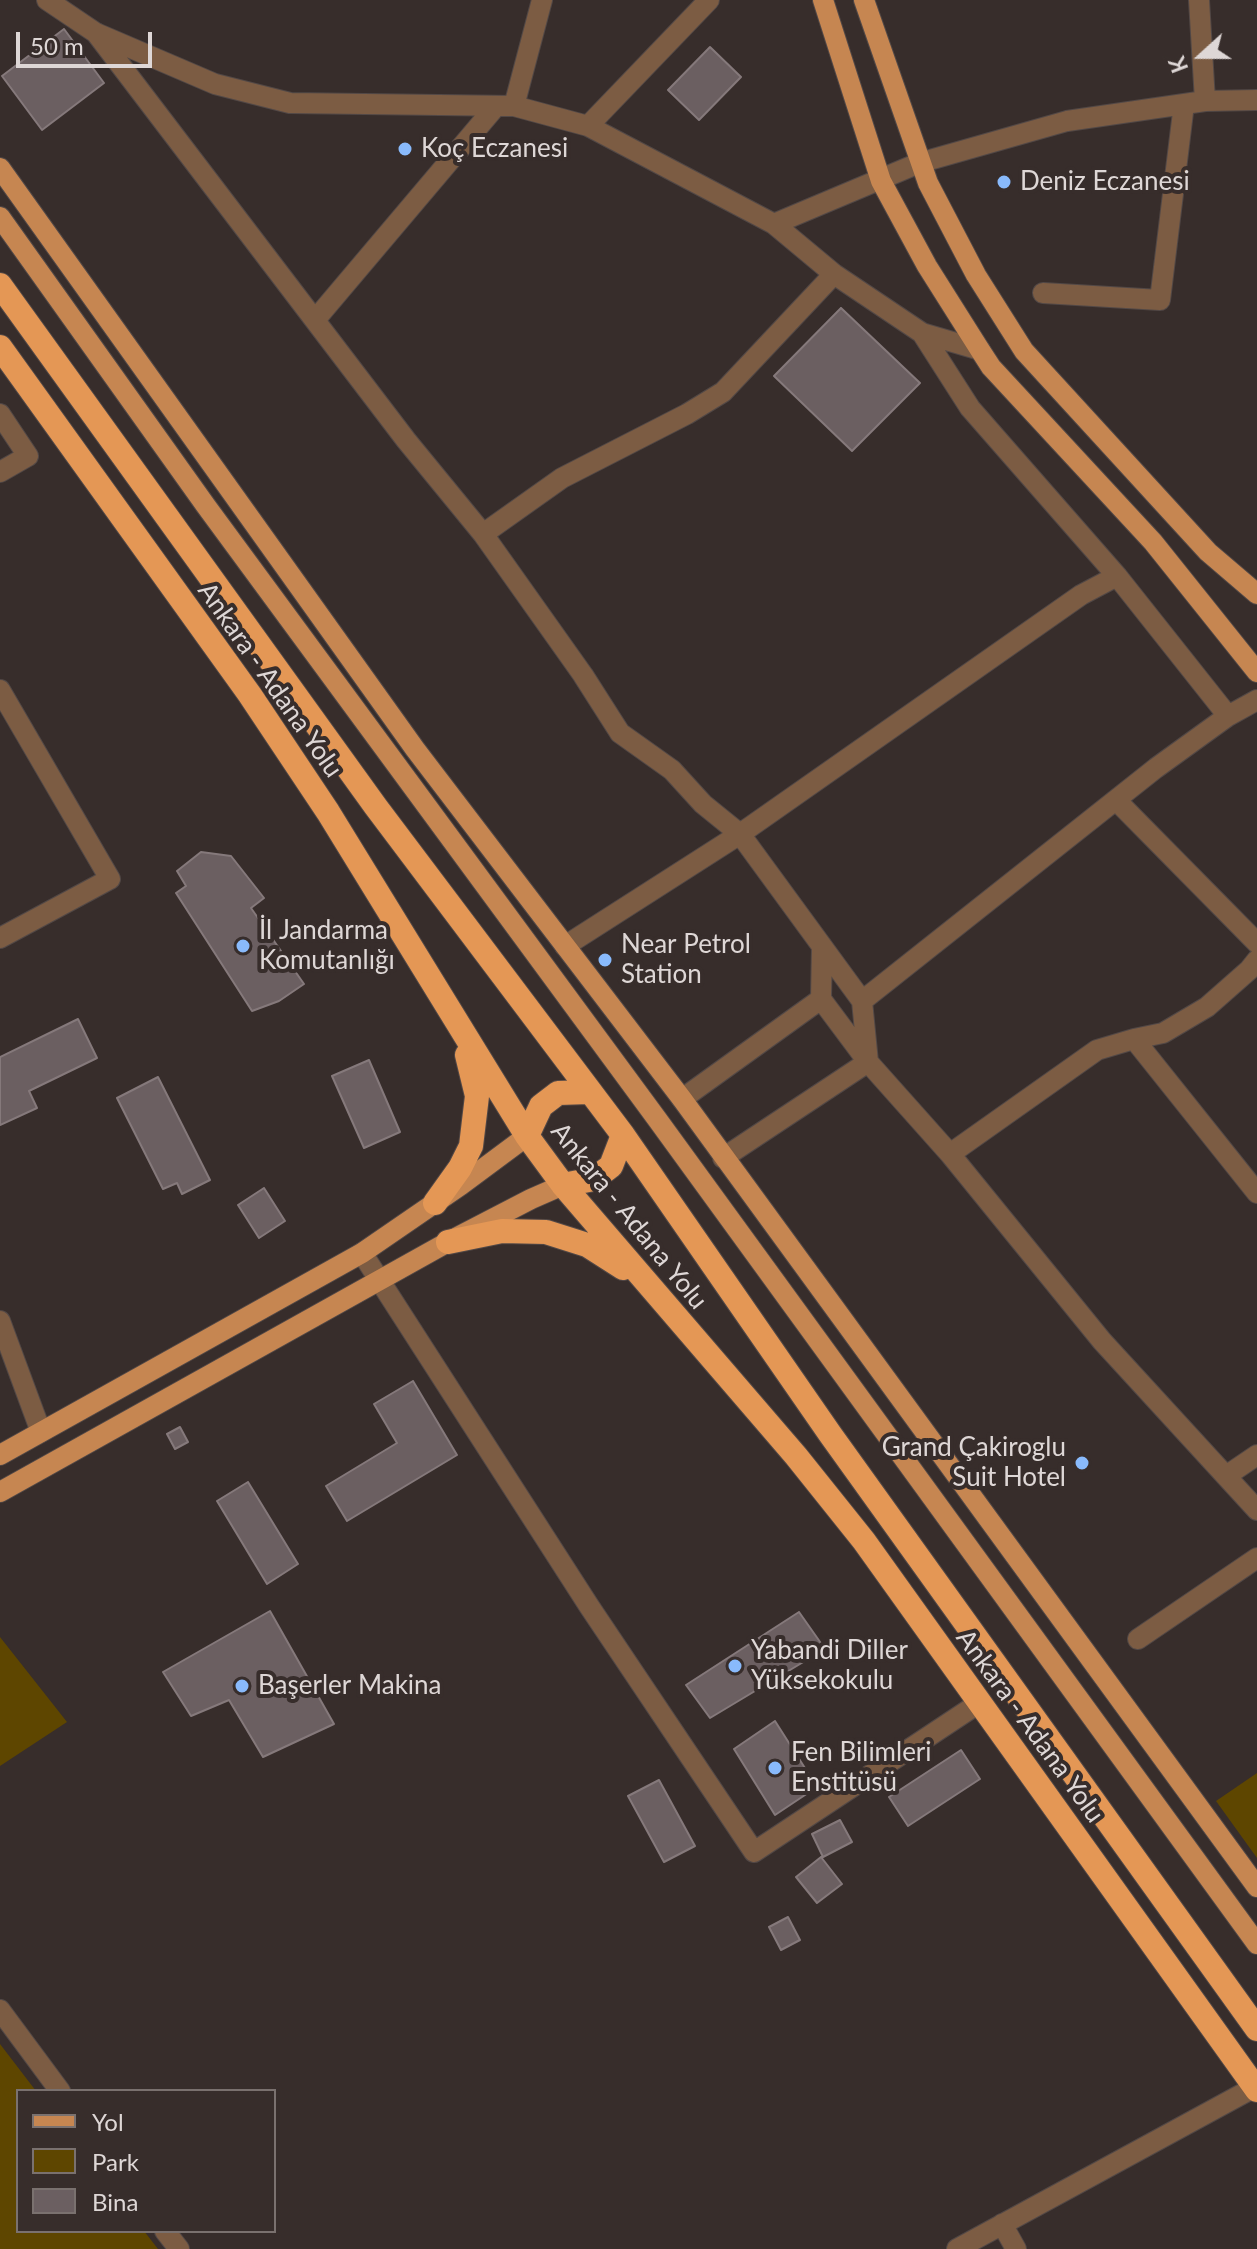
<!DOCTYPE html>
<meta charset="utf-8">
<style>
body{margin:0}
#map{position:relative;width:1257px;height:2249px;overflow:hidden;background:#372d2b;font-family:Lato,sans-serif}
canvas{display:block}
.legend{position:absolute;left:16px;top:2089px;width:260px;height:144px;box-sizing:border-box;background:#372d2b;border:2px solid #7a716f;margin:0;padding:10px 14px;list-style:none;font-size:24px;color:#ded7d6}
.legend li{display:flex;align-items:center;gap:16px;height:40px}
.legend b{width:40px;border:2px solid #7a716f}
.north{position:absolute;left:1161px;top:16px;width:80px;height:80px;-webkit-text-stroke:6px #372d2b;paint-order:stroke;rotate:249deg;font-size:22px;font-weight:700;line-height:32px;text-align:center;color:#ded7d6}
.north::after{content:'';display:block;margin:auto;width:28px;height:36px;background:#ded7d6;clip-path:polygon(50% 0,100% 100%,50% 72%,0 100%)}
.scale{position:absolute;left:16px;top:32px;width:136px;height:36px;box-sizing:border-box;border:4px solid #ded7d6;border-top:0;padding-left:10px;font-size:24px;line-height:28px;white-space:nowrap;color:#ded7d6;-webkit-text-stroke:6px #372d2b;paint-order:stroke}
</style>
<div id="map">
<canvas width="1257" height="2249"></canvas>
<ul class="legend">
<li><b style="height:10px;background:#c68651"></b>Yol</li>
<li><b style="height:22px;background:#5e4600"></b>Park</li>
<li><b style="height:22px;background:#6b5f61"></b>Bina</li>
</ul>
<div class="north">K</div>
<div class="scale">50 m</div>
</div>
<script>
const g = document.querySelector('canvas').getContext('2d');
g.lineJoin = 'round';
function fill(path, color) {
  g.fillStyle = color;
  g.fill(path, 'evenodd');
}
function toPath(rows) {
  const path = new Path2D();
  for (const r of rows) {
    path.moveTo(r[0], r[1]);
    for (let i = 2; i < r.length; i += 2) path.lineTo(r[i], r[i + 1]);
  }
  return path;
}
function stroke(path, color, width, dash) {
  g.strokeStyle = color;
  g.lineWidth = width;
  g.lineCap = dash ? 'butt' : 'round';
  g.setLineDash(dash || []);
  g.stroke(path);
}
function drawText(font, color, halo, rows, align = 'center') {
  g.font = font + ' Lato,sans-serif';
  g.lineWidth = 8;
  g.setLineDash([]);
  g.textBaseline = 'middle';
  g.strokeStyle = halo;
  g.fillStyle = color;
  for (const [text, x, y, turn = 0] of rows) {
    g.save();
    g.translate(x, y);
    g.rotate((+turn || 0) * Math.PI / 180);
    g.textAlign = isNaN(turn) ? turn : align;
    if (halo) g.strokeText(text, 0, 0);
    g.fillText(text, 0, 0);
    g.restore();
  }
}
fill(toPath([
 [0,1637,67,1722,0,1766],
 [1257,1773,1257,1858,1216,1801],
 [0,2044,36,2091,18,2091,18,2231,144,2231,158,2249,0,2249]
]), '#5e4600');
const building = toPath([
 [64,29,104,83,42,130,2,76,64,29],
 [710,47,741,77,699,120,668,90,710,47],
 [841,308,920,383,852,451,774,376,841,308],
 [201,852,231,856,264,898,251,908,304,984,279,1001,252,1011,176,893,186,886,177,871,201,852],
 [78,1019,97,1058,29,1091,37,1108,0,1125,0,1057,78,1019],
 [369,1060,400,1132,364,1148,332,1076,369,1060],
 [158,1077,210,1180,182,1194,177,1183,163,1189,117,1098,158,1077],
 [264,1188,285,1221,259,1238,238,1205,264,1188],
 [413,1381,457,1455,347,1521,326,1486,397,1443,374,1404,413,1381],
 [180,1427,188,1442,175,1449,167,1434,180,1427],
 [248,1482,298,1564,267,1584,217,1501,248,1482],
 [270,1611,334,1724,263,1757,229,1700,191,1716,163,1672,270,1611],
 [799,1612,825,1649,710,1718,686,1685,799,1612],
 [775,1721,817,1787,775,1815,734,1749,775,1721],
 [961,1750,980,1779,908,1826,889,1797,961,1750],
 [659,1780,695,1846,664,1862,628,1796,659,1780],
 [840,1820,852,1842,823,1857,812,1834,840,1820],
 [821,1857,842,1884,817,1903,796,1877,821,1857],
 [788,1917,800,1940,781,1950,769,1927,788,1917]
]);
fill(building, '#6b5f61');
stroke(building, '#85797b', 2);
const street = toPath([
 [47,0,96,33,215,84,290,103,514,106,588,126,774,224,834,274,922,333,980,350],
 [1199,0,1205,101],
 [96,33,406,440,483,534,583,675,620,733,672,770,703,804,740,834,862,1001,868,1062,723,1158],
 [514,106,542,0],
 [588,126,709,0],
 [774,224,919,163,1067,121,1205,101,1257,100],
 [1043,293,1160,300,1184,104],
 [315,320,496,106],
 [922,333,970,408,1117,576,1228,716],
 [0,414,28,456,0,472],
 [483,534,562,478,687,414,723,392,834,274],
 [0,690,110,879,0,938],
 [1116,800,1257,943],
 [565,946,740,834,1081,595,1117,576],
 [822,946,821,999,868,1062,950,1154,1102,1341,1257,1510],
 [862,1001,1156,768,1228,716,1257,700],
 [1134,1039,1163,1033,1207,1007,1249,970,1257,960],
 [682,1099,821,999],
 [950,1154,1097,1050,1134,1039,1257,1193],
 [362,1253,589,1606,754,1852,979,1703],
 [0,1321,41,1432],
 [1226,1476,1257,1455],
 [1138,1639,1257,1558],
 [0,2010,60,2091],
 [1002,2224,1016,2249],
 [165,2231,179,2249],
 [957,2249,1255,2087]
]);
const primary = toPath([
 [823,0,881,181,927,266,980,350,991,367,1153,542,1257,672],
 [864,0,928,183,976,275,1024,351,1208,552,1257,594],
 [0,168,415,749,682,1099,1257,1887],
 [0,217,206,506,657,1119,1257,1944],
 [0,1455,362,1253,461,1185,527,1136],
 [0,1492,448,1242,531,1199,563,1185]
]);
const highway = toPath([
 [0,285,376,807,623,1135,830,1434,1257,2029],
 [0,347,250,695,328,812,527,1136,563,1185,796,1456,864,1541,1257,2090],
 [527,1136,541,1106,558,1093,589,1092],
 [563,1185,594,1179,611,1166,623,1135],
 [435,1203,460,1168,471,1146,477,1096,467,1055],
 [448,1242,502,1231,546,1232,587,1245,623,1268]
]);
stroke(street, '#524846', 22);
stroke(primary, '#524846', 22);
stroke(highway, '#524846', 26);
stroke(street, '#7c5c43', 20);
stroke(primary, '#c68651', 20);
stroke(highway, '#e49755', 24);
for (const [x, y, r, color] of [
 [405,149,8,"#89bafc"],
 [1004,182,8,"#89bafc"],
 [243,946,8,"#89bafc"],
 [605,960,8,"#89bafc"],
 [1082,1463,8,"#89bafc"],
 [735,1666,8,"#89bafc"],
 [242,1686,8,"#89bafc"],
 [775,1768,8,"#89bafc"]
]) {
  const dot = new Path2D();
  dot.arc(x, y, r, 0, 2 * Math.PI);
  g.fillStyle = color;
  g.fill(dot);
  stroke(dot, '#372d2b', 3);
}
drawText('26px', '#ded7d6', '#372d2b', [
 ["Koç Eczanesi",421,149],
 ["Deniz Eczanesi",1020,182],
 ["İl Jandarma",259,931],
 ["Komutanlığı",259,961],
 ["Near Petrol",621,945],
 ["Station",621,975],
 ["Grand Çakiroglu",1066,1448,"right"],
 ["Suit Hotel",1066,1478,"right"],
 ["Yabandi Diller",751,1651],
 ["Yüksekokulu",751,1681],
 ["Başerler Makina",258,1686],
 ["Fen Bilimleri",791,1753],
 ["Enstitüsü",791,1783]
], 'left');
drawText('26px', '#ded7d6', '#372d2b', [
 ["Ankara - Adana Yolu",270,680,55],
 ["Ankara - Adana Yolu",629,1216,51],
 ["Ankara - Adana Yolu",1030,1726,54]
]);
</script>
